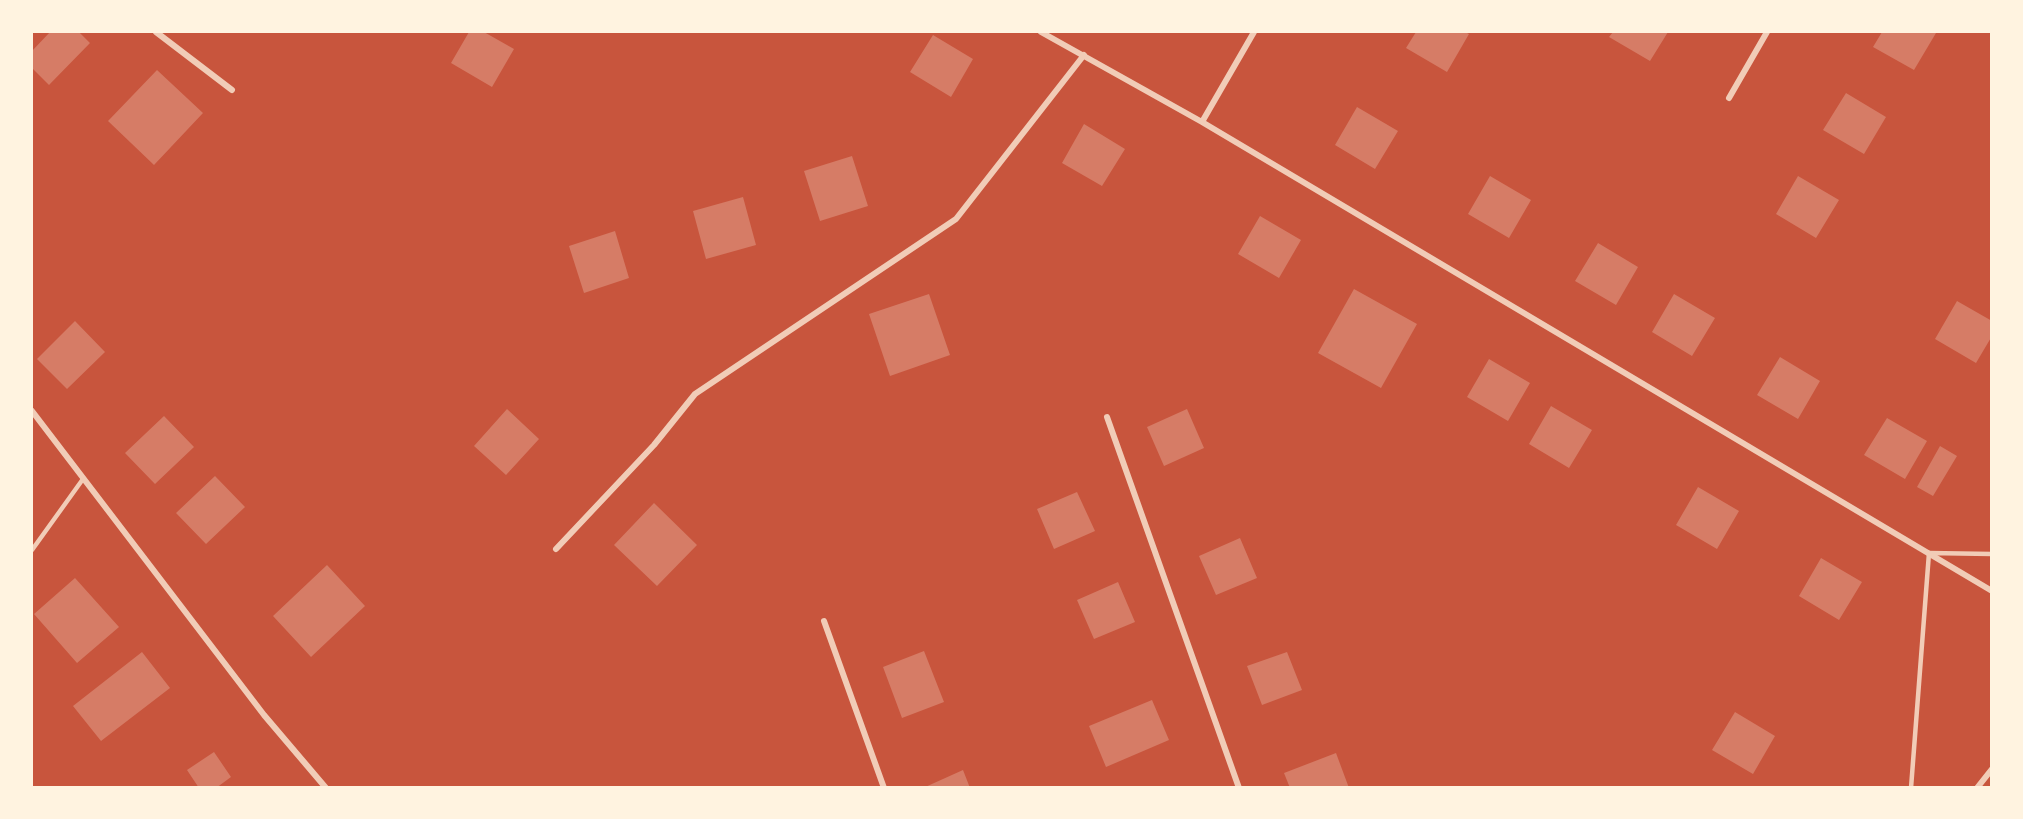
<!DOCTYPE html>
<style>
body{margin:0}
#map{position:relative;width:2023px;height:819px;overflow:hidden;background:#c8553d;font-family:"DM Sans",sans-serif}
canvas{display:block}
.frame{position:absolute;inset:0;border:33px solid #fff3e0;pointer-events:none}
</style>
<div id="map">
<canvas width="2023" height="819"></canvas>
<div class="frame"></div>
</div>
<script>
const g = document.querySelector('canvas').getContext('2d');
g.lineJoin = 'round';
function fill(path, color) {
  g.fillStyle = color;
  g.fill(path, 'evenodd');
}
function toPath(rows) {
  const path = new Path2D();
  for (const r of rows) {
    path.moveTo(r[0], r[1]);
    for (let i = 2; i < r.length; i += 2) path.lineTo(r[i], r[i + 1]);
  }
  return path;
}
function stroke(path, color, width, dash) {
  g.strokeStyle = color;
  g.lineWidth = width;
  g.lineCap = dash ? 'butt' : 'round';
  g.setLineDash(dash || []);
  g.stroke(path);
}
fill(toPath([
 [50,32,79,32,90,43,49,85,32,68,32,51],
 [469,32,484,32,514,49,492,87,451,63],
 [1416,32,1465,32,1469,34,1447,72,1406,48],
 [1613,32,1668,32,1650,61,1609,37],
 [1882,32,1934,32,1936,33,1914,70,1873,47],
 [933,35,973,59,951,97,910,72],
 [157,70,203,113,154,165,108,121],
 [1846,93,1886,117,1864,154,1823,130],
 [1357,107,1398,131,1375,169,1335,145],
 [1084,124,1125,149,1102,186,1062,163],
 [852,156,868,206,820,221,804,171],
 [1490,176,1531,200,1509,238,1468,214],
 [1798,176,1839,200,1816,238,1776,214],
 [743,197,756,245,706,259,693,211],
 [1260,216,1301,240,1279,278,1238,254],
 [615,231,629,278,584,293,569,246],
 [1598,243,1638,267,1616,305,1575,281],
 [1354,289,1417,324,1381,388,1318,353],
 [929,294,950,355,890,376,869,314],
 [1674,294,1715,318,1692,356,1652,332],
 [1957,301,1992,321,1992,336,1976,363,1935,339],
 [75,321,105,352,67,389,37,359],
 [1780,357,1820,381,1798,419,1757,395],
 [1489,359,1530,383,1508,421,1467,397],
 [1551,406,1592,430,1569,468,1529,444],
 [507,409,539,439,506,475,474,446],
 [1187,409,1204,448,1164,466,1147,427],
 [164,416,194,447,155,484,125,453],
 [1887,418,1927,441,1905,479,1864,455],
 [1940,446,1957,456,1933,496,1917,487],
 [215,476,245,507,206,544,176,513],
 [1698,487,1739,511,1717,549,1676,525],
 [1077,492,1095,531,1054,549,1037,509],
 [654,503,697,545,657,586,614,545],
 [1240,538,1257,578,1216,595,1199,556],
 [1821,558,1862,582,1839,620,1799,596],
 [327,565,365,606,311,657,273,616],
 [75,578,119,627,77,663,34,614],
 [1118,582,1135,622,1094,639,1077,600],
 [924,651,944,702,902,718,883,667],
 [142,652,170,688,101,741,73,706],
 [1287,652,1302,690,1262,705,1247,666],
 [1152,700,1169,740,1106,767,1089,726],
 [1735,712,1775,736,1753,774,1712,750],
 [214,752,231,777,216,788,199,788,187,770],
 [1336,753,1349,788,1290,788,1284,773],
 [963,770,970,788,923,788]
]), '#d67c66');
stroke(toPath([
 [32,550,83,479],
 [1911,788,1929,553,1992,554]
]), '#f1ccb7', 4.5);
stroke(toPath([
 [156,32,232,90],
 [1041,32,1202,122,1992,591],
 [1729,98,1767,32],
 [1202,122,1254,32],
 [32,411,264,715,326,788],
 [1107,417,1239,788],
 [556,549,654,445,695,394,956,219,1084,55],
 [824,621,884,788],
 [1977,788,1992,769]
]), '#f1ccb7', 6);
</script>
